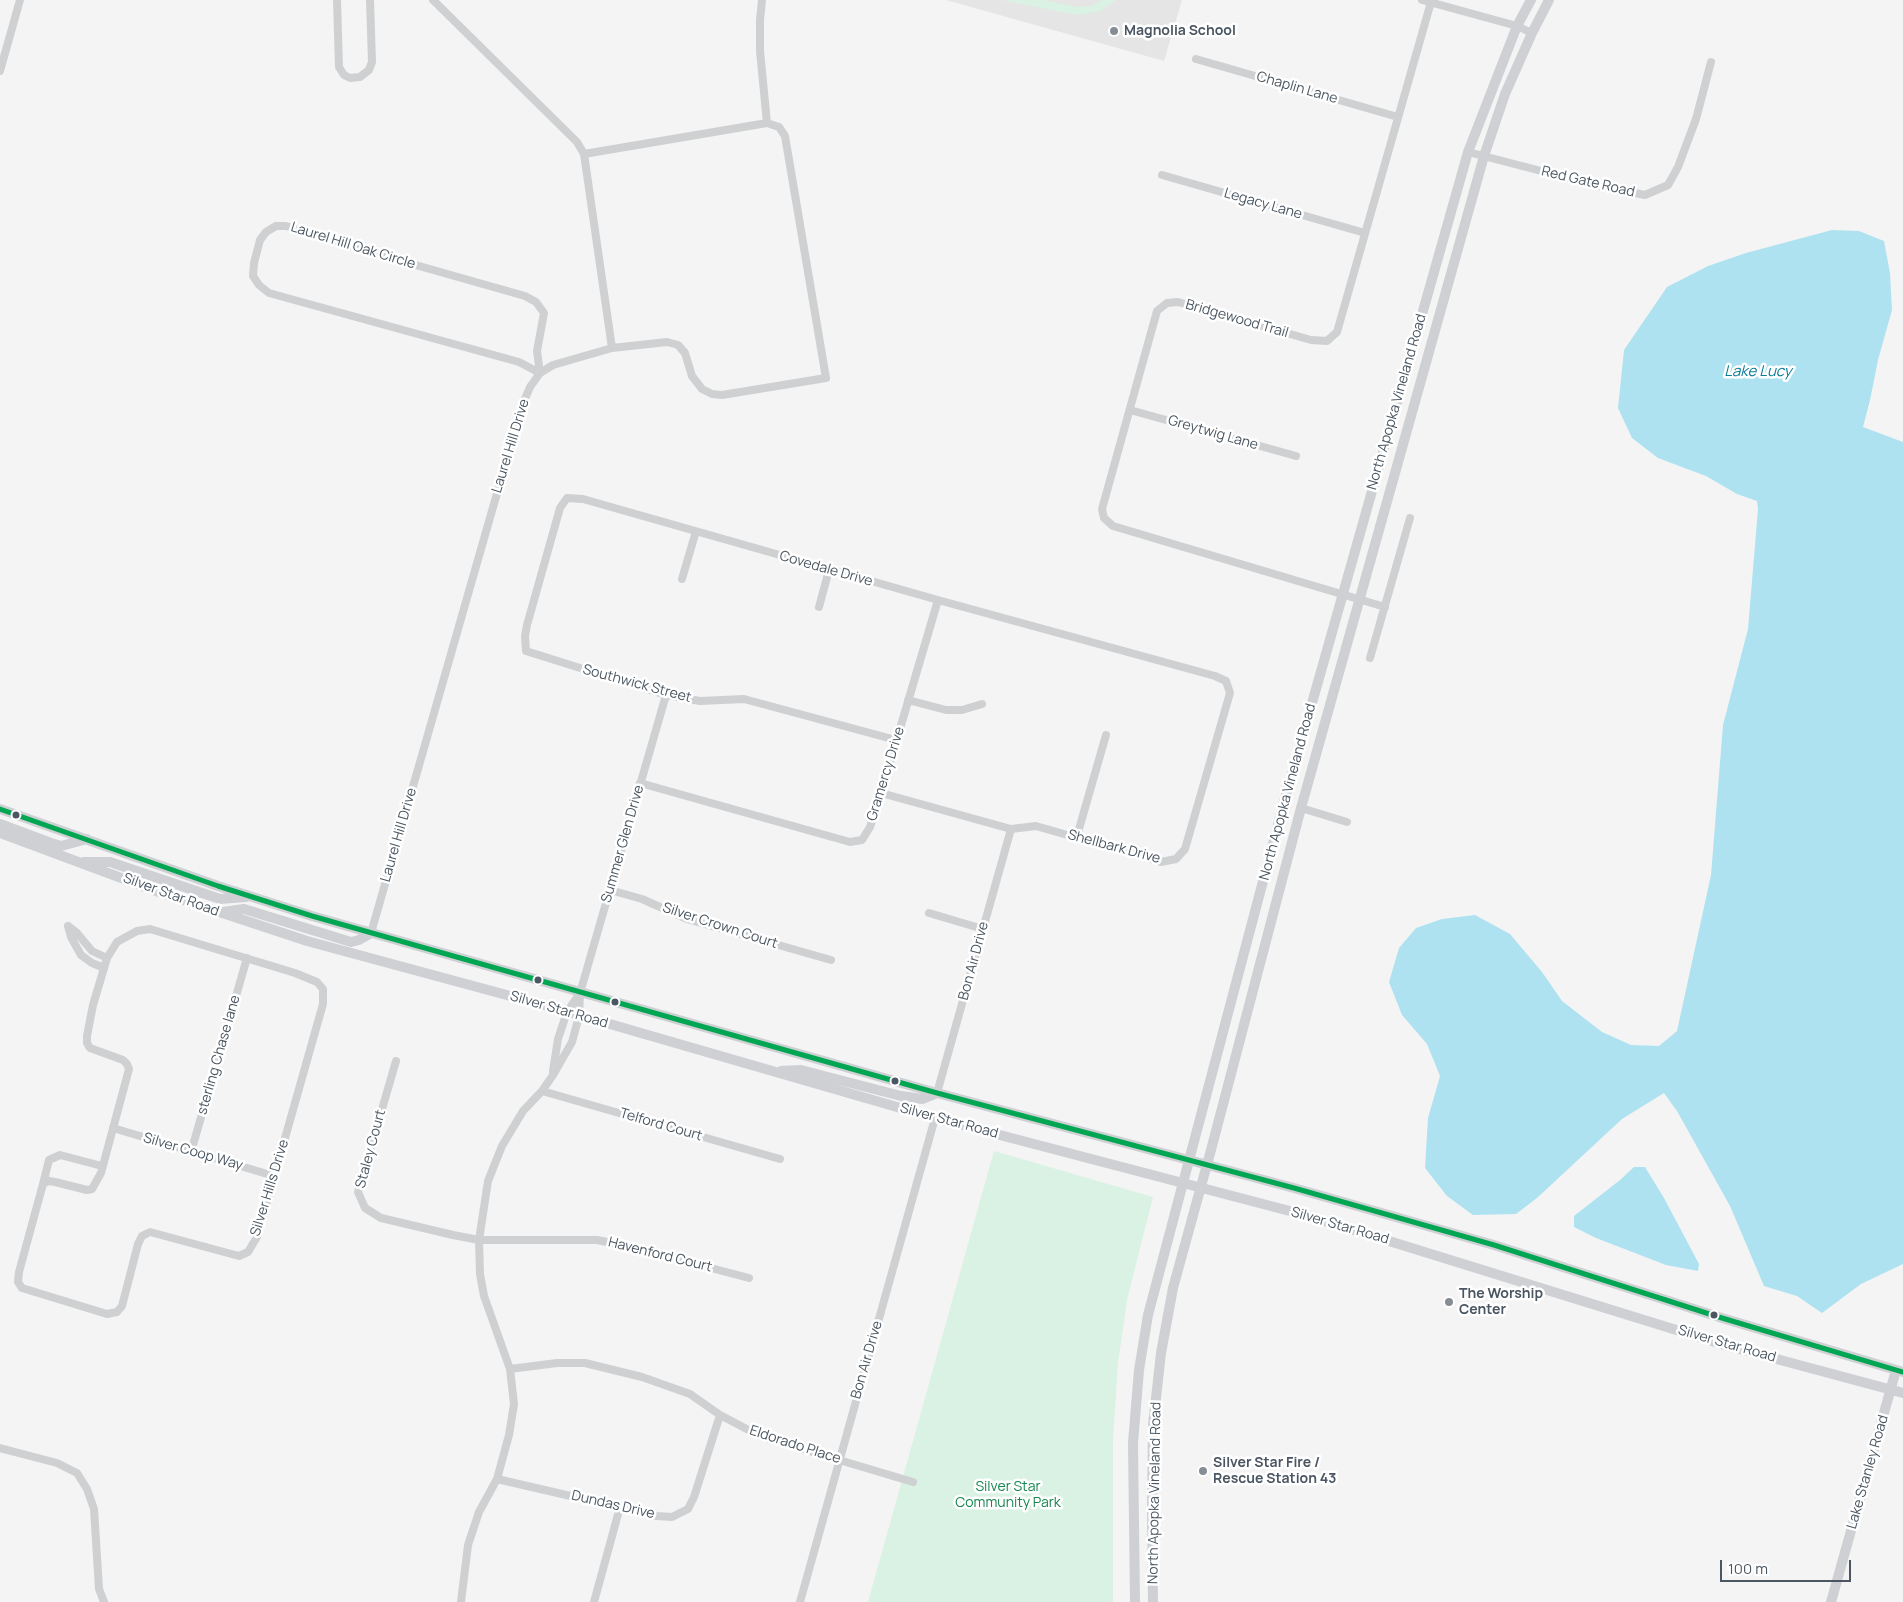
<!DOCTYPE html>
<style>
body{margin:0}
#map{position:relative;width:1903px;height:1602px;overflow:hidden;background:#f4f4f4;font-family:Manrope,sans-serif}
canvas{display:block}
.scale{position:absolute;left:1720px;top:1560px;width:131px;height:22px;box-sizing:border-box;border:2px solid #4a5661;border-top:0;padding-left:6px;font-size:15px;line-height:18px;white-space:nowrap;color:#4a5661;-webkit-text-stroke:4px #fff;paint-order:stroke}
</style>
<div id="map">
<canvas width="1903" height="1602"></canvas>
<div class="scale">100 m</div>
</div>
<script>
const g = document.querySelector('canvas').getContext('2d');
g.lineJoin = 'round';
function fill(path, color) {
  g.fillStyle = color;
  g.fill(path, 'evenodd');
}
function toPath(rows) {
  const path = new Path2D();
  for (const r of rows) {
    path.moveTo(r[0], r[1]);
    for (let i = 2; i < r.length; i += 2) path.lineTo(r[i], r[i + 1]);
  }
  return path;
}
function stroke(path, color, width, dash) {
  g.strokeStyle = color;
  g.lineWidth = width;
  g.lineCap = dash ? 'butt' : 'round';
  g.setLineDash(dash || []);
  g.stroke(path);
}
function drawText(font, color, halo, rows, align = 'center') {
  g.font = font + ' Manrope,sans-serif';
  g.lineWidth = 5;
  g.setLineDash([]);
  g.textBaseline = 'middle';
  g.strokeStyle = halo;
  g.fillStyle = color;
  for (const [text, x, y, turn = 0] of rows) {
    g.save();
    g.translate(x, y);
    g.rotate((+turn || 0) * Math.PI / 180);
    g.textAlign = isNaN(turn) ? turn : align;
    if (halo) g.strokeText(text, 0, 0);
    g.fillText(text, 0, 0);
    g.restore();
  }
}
fill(toPath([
 [946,0,1182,0,1164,61]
]), '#e6e5e6');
fill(toPath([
 [1002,0,1043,0,1077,7,1090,6,1103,0,1116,0,1100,11,1077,15],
 [994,1151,1153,1197,1127,1300,1118,1363,1113,1439,1113,1602,868,1602]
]), '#d9f2e3');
fill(toPath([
 [1832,230,1859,231,1884,241,1890,273,1892,310,1878,360,1870,400,1863,427,1903,442,1903,1264,1861,1284,1822,1313,1797,1296,1764,1286,1730,1206,1677,1111,1664,1093,1622,1119,1537,1198,1516,1214,1473,1215,1447,1196,1425,1168,1428,1118,1440,1076,1427,1044,1402,1015,1389,982,1399,948,1416,928,1442,919,1475,915,1510,934,1542,972,1562,1001,1602,1032,1631,1045,1659,1046,1677,1031,1711,875,1723,725,1748,629,1758,509,1757,501,1737,494,1706,476,1658,458,1632,438,1618,408,1624,350,1667,287,1708,266,1746,253],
 [1634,1167,1645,1167,1664,1198,1699,1264,1698,1271,1666,1265,1596,1238,1574,1227,1574,1216,1620,1180]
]), '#aee2f0');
stroke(toPath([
 [337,0,339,67,344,75,350,78,360,77,369,70,372,62,370,0],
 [433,0,577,142,584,154,612,348],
 [762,0,760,20,760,51,767,123],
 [1422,0,1517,26,1532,33],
 [1196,59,1398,117],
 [0,71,20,0],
 [1468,152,1599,186,1645,195,1668,185,1678,167,1696,119,1711,62],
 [1162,175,1365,233],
 [276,226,286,226,405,262,525,296,536,302,544,313,537,351,540,373,519,362,269,293,259,285,253,276,254,263,260,240,266,232,276,226],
 [1130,410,1296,456],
 [682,579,696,531],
 [819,607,829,570],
 [1385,607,1113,526,1104,518,1102,509,1157,311,1167,303,1178,302,1311,340,1327,341,1337,332,1431,2],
 [1370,658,1410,518],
 [908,700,946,710,962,710,982,704],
 [640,783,850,842,862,840,870,827,881,793,938,600],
 [881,793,1011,829,1036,826,1161,862,1176,859,1185,849,1230,693,1226,681,1215,676,938,600,583,499,567,498,560,508,527,625,525,636,526,651,666,695,700,701,744,699,896,740],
 [1301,808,1347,822],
 [1077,836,1106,735],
 [610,890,642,899,687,919,831,960],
 [929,913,983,929],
 [68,926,71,937,81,955,92,963,104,968],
 [68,926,77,933,92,951,107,958],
 [150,929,295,973,317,982,323,989,323,1004,257,1237,248,1252,239,1256,150,1232,142,1236,138,1244,122,1306,117,1312,107,1314,22,1288,18,1282,19,1272,43,1184,49,1181,55,1182,87,1190,92,1189,101,1173,129,1069,127,1064,123,1060,90,1048,87,1043,87,1036,93,1005,107,958,117,942,137,931,150,929],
 [371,933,522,406,530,387,540,373,553,365,612,348,667,342,678,345,685,353,692,376,702,389,712,394,722,395,826,378,785,136,779,127,767,123,584,154],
 [396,1061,358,1192,365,1208,381,1218,453,1235,479,1240,597,1240,627,1246,749,1278],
 [553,1071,558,1039,567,1012,580,993],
 [542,1091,780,1159],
 [937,1093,1011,829],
 [113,1128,274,1176],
 [191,1152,247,958],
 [43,1184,49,1160,60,1155,102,1166],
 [510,1369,557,1363,585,1363,642,1377,690,1394,720,1415,762,1437,913,1482],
 [0,1448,57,1463,77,1473,87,1489,94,1509,99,1589,104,1602],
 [497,1479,657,1516,672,1517,688,1509,694,1497,720,1415],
 [461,1602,468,1545,479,1512,497,1479,509,1435,514,1404,510,1369,484,1296,480,1274,479,1240,488,1181,502,1146,523,1111,542,1091,553,1075,572,1042,579,1016,580,993,666,695],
 [594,1602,620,1507],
 [800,1602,935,1118]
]), '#ced0d2', 8);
stroke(toPath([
 [0,809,218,886,312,916,937,1093,1294,1188,1494,1245,1722,1318,1903,1372],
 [0,824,51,843,61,846,87,839],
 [0,833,159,892,307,941,551,1007,935,1118,1305,1215,1728,1346,1903,1393],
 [84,862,110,862,220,899,246,897],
 [223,912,244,909,351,942,359,940,371,933],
 [781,1071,801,1070,901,1096,922,1099,937,1093],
 [1135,1602,1133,1443,1139,1370,1148,1315,1284,802,1468,152,1517,26,1531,0],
 [1153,1602,1152,1510,1153,1425,1161,1353,1173,1288,1211,1150,1301,808,1484,156,1505,94,1532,33,1549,0],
 [1831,1602,1896,1370]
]), '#ced0d4', 10);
stroke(toPath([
 [0,809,218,886,312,916,937,1093,1294,1188,1494,1245,1722,1318,1903,1372]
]), '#00a651', 5);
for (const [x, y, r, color] of [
 [1114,31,5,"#868d94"],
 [16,815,4.5,"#4a5661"],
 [538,980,4.5,"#4a5661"],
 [615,1002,4.5,"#4a5661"],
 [895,1081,4.5,"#4a5661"],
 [1449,1302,5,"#868d94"],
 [1714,1315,4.5,"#4a5661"],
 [1203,1471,5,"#868d94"]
]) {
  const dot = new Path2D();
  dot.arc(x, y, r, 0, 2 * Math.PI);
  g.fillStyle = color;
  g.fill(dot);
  stroke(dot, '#fff', 2);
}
drawText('bold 14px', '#4a5661', '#fff', [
 ["Magnolia School",1124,31],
 ["The Worship",1459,1294],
 ["Center",1459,1310],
 ["Silver Star Fire /",1213,1463],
 ["Rescue Station 43",1213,1479]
], 'left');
drawText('14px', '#4a5661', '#fff', [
 ["Chaplin Lane",1297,88,16],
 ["Red Gate Road",1588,182,13],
 ["Legacy Lane",1263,204,16],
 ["Laurel Hill Oak Circle",353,246,17],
 ["Bridgewood Trail",1237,319,16],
 ["North Apopka Vineland Road",1397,402,-74],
 ["Greytwig Lane",1213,433,16],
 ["Laurel Hill Drive",511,446,-73],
 ["Covedale Drive",826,569,16],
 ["Southwick Street",637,684,15],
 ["Gramercy Drive",886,774,-73],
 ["North Apopka Vineland Road",1288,792,-75],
 ["Laurel Hill Drive",399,835,-74],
 ["Summer Glen Drive",623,844,-74],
 ["Shellbark Drive",1114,847,15],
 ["Silver Star Road",171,895,20],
 ["Silver Crown Court",720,926,18],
 ["Bon Air Drive",974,961,-75],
 ["Silver Star Road",559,1010,16],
 ["sterling Chase lane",219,1055,-74],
 ["Silver Star Road",949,1121,15],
 ["Telford Court",661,1125,16],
 ["Staley Court",371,1149,-75],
 ["Silver Coop Way",193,1152,16],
 ["Silver Hills Drive",270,1188,-73],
 ["Silver Star Road",1340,1226,16],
 ["Havenford Court",660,1255,14],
 ["Silver Star Road",1727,1344,16],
 ["Bon Air Drive",867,1360,-74],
 ["Eldorado Place",795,1445,18],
 ["Lake Stanley Road",1868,1472,-74],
 ["North Apopka Vineland Road",1155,1493,-89],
 ["Dundas Drive",613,1505,13]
]);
drawText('14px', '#17864f', '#fff', [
 ["Silver Star",1008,1487],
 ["Community Park",1008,1503]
]);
drawText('italic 15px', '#0c7c9b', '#fff', [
 ["Lake Lucy",1758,372]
]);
</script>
